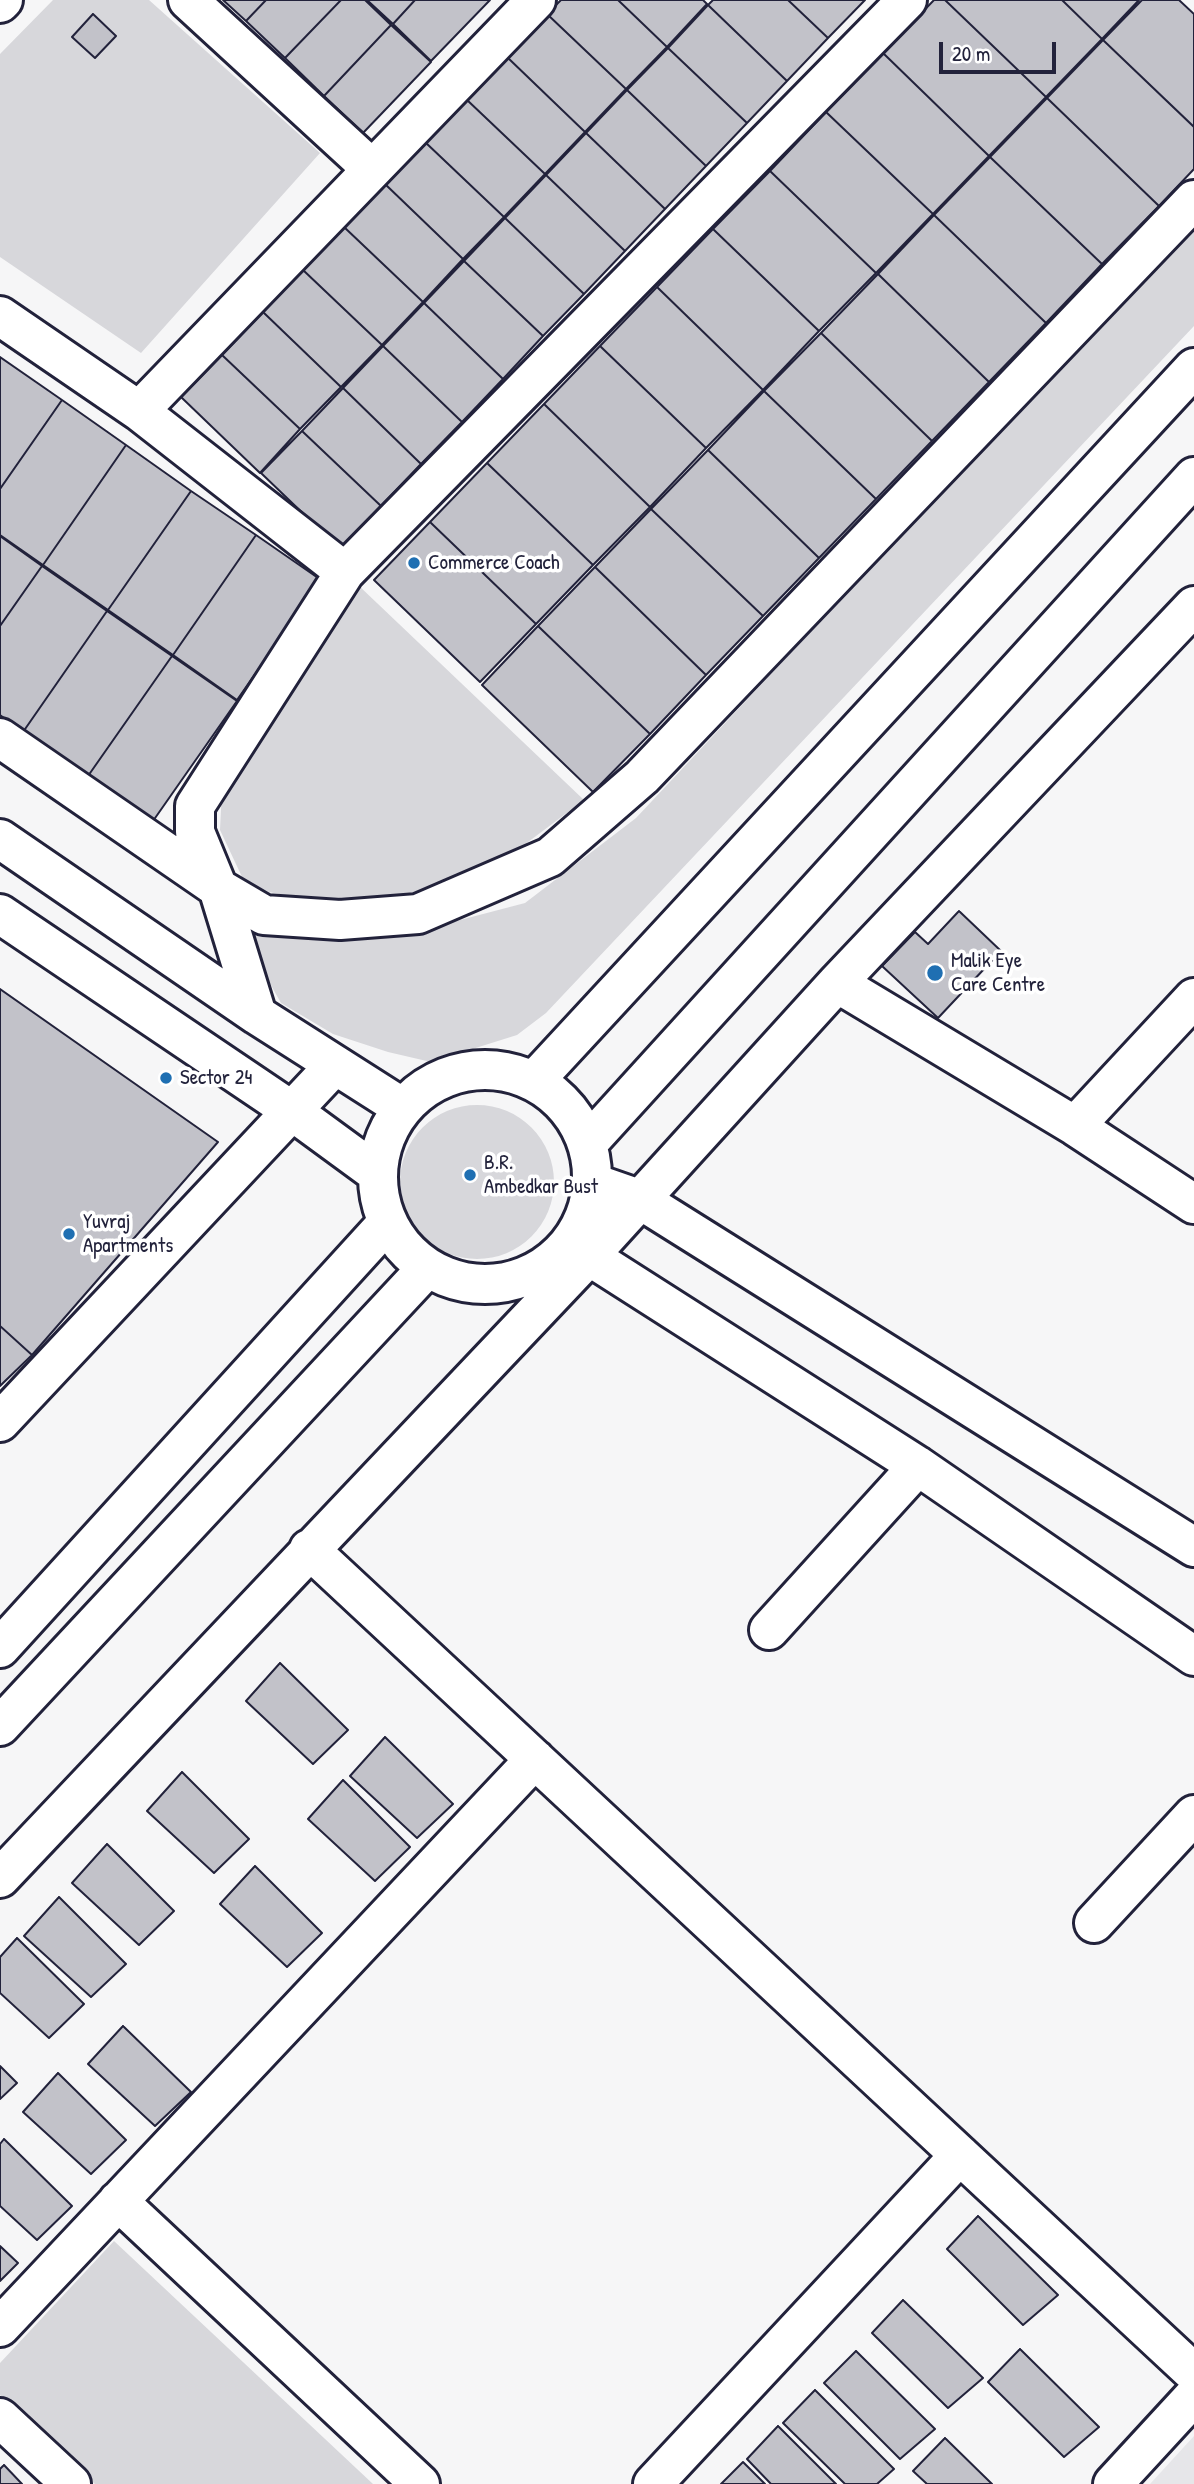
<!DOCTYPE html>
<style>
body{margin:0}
#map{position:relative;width:1194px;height:2484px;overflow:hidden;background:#f6f6f7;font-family:"Patrick Hand",sans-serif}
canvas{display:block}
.scale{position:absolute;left:939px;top:42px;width:117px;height:32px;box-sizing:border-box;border:4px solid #22223b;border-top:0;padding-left:9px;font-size:21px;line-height:24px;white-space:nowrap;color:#22223b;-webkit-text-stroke:5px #fff;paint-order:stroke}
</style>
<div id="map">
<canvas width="1194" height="2484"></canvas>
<div class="scale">20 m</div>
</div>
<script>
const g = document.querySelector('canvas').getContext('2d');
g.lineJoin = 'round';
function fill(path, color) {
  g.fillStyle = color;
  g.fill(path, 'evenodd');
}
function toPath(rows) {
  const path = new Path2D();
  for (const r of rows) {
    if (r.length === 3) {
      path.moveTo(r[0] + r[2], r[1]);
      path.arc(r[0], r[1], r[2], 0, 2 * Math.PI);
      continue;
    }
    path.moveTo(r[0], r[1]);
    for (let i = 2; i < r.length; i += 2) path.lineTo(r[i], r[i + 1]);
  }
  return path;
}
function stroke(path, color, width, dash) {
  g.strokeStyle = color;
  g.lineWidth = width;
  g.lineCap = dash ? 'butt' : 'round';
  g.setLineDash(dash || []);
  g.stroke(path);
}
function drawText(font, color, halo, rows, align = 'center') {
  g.font = font + ' "Patrick Hand",sans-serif';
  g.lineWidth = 7;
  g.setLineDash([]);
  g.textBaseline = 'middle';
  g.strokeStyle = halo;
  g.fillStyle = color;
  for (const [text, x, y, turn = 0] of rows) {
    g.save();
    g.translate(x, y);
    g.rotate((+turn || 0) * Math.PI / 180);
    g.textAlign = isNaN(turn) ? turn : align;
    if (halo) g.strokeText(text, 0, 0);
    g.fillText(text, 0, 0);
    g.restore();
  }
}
fill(toPath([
 [1194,2436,1194,2484,1150,2484]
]), '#e6e6e9');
fill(toPath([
 [53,0,149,0,320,153,141,353,0,257,0,54],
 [1194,223,1194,326,546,1013,517,1035,431,1062,388,1052,333,1034,281,1003,259,964,253,929,422,930,525,903,636,818],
 [357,584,584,800,512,854,427,894,375,902,321,902,269,892,243,879,220,830,222,789],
 [477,1182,77],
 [114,2241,373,2484,95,2484,0,2395,0,2363]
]), '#d7d7db');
const building = toPath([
 [223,0,266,0,246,21,223,0],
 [266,0,341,0,285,58,246,21,266,0],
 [341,0,365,0,391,25,324,96,285,58,341,0],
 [367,0,415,0,393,24,367,0],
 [415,0,490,0,431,61,393,24,415,0],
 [561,0,618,0,667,47,626,89,547,14,561,0],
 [618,0,703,0,707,4,667,47,618,0],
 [713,0,788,0,828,38,787,81,708,5,713,0],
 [788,0,865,0,828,38,788,0],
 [934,0,945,0,1046,97,989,156,883,53,934,0],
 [945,0,1062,0,1102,39,1046,97,945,0],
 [1062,0,1139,0,1102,39,1062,0],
 [1142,0,1179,0,1194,14,1194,127,1103,40,1142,0],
 [708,5,787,81,747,123,668,48,708,5],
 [93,14,116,36,95,58,72,37,93,14],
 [547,14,626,89,585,132,507,57,547,14],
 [391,25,431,62,363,133,324,96,391,25],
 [1103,40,1194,127,1194,169,1159,206,1047,98,1103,40],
 [668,48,747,123,706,166,627,90,668,48],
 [883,53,989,156,933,214,826,112,883,53],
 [507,57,585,132,545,174,466,99,507,57],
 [627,90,706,166,665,209,586,133,627,90],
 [1047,98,1159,206,1102,264,990,157,1047,98],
 [466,99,545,174,504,217,425,142,466,99],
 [826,112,933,214,876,273,770,171,826,112],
 [586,133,665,209,625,251,546,175,586,133],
 [425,142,504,217,463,259,385,184,425,142],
 [990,157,1102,264,1046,323,934,215,990,157],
 [770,171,876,273,819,331,713,229,770,171],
 [546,175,625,251,584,294,505,218,546,175],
 [385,184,463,259,423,302,344,227,385,184],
 [934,215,1046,323,989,382,878,274,934,215],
 [505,218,584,294,543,336,464,261,505,218],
 [344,227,423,302,382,345,303,270,344,227],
 [713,229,819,331,763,390,657,287,713,229],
 [464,261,543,336,503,379,424,303,464,261],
 [303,270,382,345,341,387,263,312,303,270],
 [878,274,989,382,932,441,821,333,878,274],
 [657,287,763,390,706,448,600,346,657,287],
 [424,303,503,379,462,422,383,346,424,303],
 [263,312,341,387,300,429,222,355,263,312],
 [821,333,932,441,876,499,764,391,821,333],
 [383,346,462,422,421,464,343,388,383,346],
 [600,346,706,448,650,507,544,404,600,346],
 [222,355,300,429,260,473,181,397,222,355],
 [0,357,62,400,0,489,0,357],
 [343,388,421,464,381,506,302,431,343,388],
 [764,391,876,499,819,558,708,450,764,391],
 [62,400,126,445,43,565,0,535,0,489,62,400],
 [544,404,650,507,593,565,487,463,544,404],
 [302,431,381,506,340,549,261,473,302,431],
 [126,445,191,491,108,610,43,565,126,445],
 [708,450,819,558,763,616,651,509,708,450],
 [487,463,593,565,536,624,430,522,487,463],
 [191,491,256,535,173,655,108,610,191,491],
 [651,509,763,616,706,675,595,567,651,509],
 [430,522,536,624,480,682,374,580,430,522],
 [256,535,321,580,237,700,173,655,256,535],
 [0,536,42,566,0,626,0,536],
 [42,566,107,611,23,732,0,715,0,626,42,566],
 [595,567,706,675,650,734,538,626,595,567],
 [107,611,172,656,88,776,23,732,107,611],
 [538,626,650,734,593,792,482,685,538,626],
 [172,656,237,701,153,821,88,776,172,656],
 [959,911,1001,951,938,1018,882,966,915,932,928,944,959,911],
 [0,989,218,1142,32,1355,0,1326,0,989],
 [0,1326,32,1355,0,1386,0,1326],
 [280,1663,348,1730,313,1764,246,1701,280,1663],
 [385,1737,453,1804,417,1838,350,1776,385,1737],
 [182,1772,249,1839,214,1873,147,1811,182,1772],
 [343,1780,410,1847,375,1881,308,1819,343,1780],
 [107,1844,174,1911,139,1945,72,1883,107,1844],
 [255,1866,322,1933,287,1967,220,1904,255,1866],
 [59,1897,126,1964,91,1997,24,1936,59,1897],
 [17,1938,84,2004,49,2038,0,1993,0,1957,17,1938],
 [123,2026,191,2092,155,2126,88,2064,123,2026],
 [0,2066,17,2083,0,2099,0,2066],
 [58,2073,126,2140,91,2174,23,2112,58,2073],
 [4,2139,72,2206,37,2240,0,2206,0,2144,4,2139],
 [978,2216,1058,2295,1023,2325,947,2249,978,2216],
 [0,2246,18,2263,0,2281,0,2246],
 [903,2300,983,2378,948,2408,872,2333,903,2300],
 [1020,2349,1099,2427,1064,2457,988,2382,1020,2349],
 [856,2351,935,2429,900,2459,824,2383,856,2351],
 [815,2390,894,2469,877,2484,845,2484,783,2423,815,2390],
 [778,2426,836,2484,771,2484,747,2459,778,2426],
 [945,2438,992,2484,927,2484,913,2471,945,2438],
 [743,2462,765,2484,721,2484,743,2462],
 [4,2465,22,2484,0,2484,0,2469,4,2465]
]);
fill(building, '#c2c2c9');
stroke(building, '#22223b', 2);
const minor = toPath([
 [188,0,372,169],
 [0,3,3,0],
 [0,316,139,411,345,572],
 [139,411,536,0],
 [0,738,218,888,264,915,340,920,418,914,550,857,642,777,1194,200],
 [0,839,257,1015,403,1108],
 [0,914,292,1111,378,1174],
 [837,983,1075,1126,1194,1204],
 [257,1015,218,888,195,832,195,806,345,572,907,0],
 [485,1177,107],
 [535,1080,1194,368],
 [1075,1126,1194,998],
 [588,1143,1194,477],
 [593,1183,639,1199,1194,1547],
 [564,1255,589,1256,918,1466,1194,1656],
 [0,1422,335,1065],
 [309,1549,1194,2373],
 [769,1630,918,1466],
 [0,1648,387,1223],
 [0,1726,427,1268],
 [0,1878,589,1256,837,983,1194,606],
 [1094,1923,1194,1815],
 [118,2201,420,2484],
 [0,2327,535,1759],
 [0,2418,71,2484],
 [653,2484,960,2155],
 [1113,2484,1194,2396]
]);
stroke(minor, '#22223b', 44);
stroke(minor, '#fff', 38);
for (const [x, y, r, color] of [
 [414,563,7,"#1f6fb2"],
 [935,973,9,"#1f6fb2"],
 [166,1078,7,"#1f6fb2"],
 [470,1175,7,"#1f6fb2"],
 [69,1234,7,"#1f6fb2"]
]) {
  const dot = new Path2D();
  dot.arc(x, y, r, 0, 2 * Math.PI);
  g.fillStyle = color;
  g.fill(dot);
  stroke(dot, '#fff', 2.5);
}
drawText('21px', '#22223b', '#fff', [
 ["Commerce Coach",428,563],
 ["Malik Eye",951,961],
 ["Care Centre",951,985],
 ["Sector 24",180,1078],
 ["B.R.",484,1163],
 ["Ambedkar Bust",484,1187],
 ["Yuvraj",83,1222],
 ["Apartments",83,1246]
], 'left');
</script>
